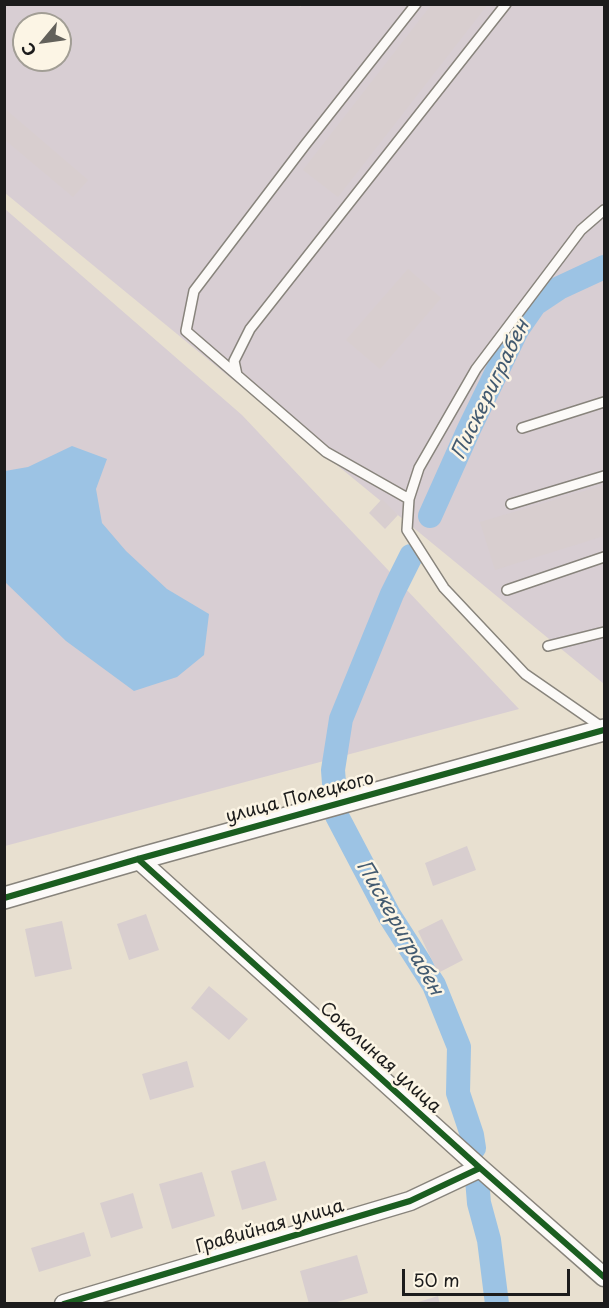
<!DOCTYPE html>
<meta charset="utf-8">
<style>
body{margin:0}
#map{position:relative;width:609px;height:1308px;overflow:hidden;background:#e8e0d0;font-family:"Playpen Sans",sans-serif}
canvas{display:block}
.frame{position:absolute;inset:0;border:6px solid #1c1c1c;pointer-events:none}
.north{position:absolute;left:12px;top:12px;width:60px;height:60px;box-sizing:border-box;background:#fcf5e5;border:2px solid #a29e95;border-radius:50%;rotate:241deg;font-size:16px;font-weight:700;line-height:24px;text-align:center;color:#1c1c1c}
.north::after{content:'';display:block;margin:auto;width:21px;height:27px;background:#63615b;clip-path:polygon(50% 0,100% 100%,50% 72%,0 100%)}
.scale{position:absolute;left:402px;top:1269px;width:168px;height:27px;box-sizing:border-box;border:3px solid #1c1c1c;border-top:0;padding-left:8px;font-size:18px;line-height:21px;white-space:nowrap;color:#1c1c1c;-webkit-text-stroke:4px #fcf5e5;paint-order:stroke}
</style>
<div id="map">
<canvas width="609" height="1308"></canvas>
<div class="frame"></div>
<div class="north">С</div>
<div class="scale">50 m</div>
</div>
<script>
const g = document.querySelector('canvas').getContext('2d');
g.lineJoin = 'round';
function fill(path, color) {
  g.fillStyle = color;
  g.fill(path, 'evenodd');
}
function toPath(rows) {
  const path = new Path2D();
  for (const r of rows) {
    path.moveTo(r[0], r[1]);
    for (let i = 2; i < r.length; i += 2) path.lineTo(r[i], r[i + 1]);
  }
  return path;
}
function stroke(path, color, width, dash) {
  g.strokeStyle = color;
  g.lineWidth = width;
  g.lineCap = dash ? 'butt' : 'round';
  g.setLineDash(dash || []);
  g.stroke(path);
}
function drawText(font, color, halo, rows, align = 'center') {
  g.font = font + ' "Playpen Sans",sans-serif';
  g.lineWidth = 5;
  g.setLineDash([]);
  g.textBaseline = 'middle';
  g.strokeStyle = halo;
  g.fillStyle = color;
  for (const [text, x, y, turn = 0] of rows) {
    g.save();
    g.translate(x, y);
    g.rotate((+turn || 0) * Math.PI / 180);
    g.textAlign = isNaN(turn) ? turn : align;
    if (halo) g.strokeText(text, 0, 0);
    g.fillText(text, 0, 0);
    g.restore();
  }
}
fill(toPath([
 [303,4,604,5,604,684,5,193,4,5,301,5,299,8],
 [24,24,60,24,60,60,24,60],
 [5,209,242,415,519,709,5,846]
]), '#d8ced3');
fill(toPath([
 [72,446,107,459,96,489,102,523,126,551,167,589,209,614,204,655,177,677,134,691,66,641,5,582,5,471,28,467]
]), '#9cc3e4');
stroke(toPath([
 [430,516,469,429,517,330,535,304,559,288,604,267],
 [334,783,333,770,341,719,392,594,411,556],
 [337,816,389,915,434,985,459,1047,458,1093,472,1135,474,1148],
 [477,1179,479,1203,489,1240,497,1304]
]), '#9cc3e4', 24);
fill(toPath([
 [432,4,488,4,338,197,303,170],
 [4,108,88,180,73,197,4,139],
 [408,269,441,298,380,369,346,340],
 [604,485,604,536,495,570,480,522],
 [382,499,398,515,385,529,369,513],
 [467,846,476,870,433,886,425,863],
 [146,914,159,950,129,960,117,924],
 [442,919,463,960,438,973,418,931],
 [62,921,72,969,35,977,25,929],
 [209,986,248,1019,229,1040,191,1008],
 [187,1061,194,1087,150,1100,142,1074],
 [265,1161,277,1200,242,1210,231,1171],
 [202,1172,215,1216,172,1229,159,1184],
 [133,1193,143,1228,111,1238,100,1203],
 [84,1232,91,1256,39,1272,31,1248],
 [357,1255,368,1293,330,1304,309,1304,300,1271],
 [438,1296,440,1304,415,1304,415,1303]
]), '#d8cecf');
const service = toPath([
 [237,375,234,361,250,329,506,4],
 [522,428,604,402],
 [409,499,326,452,186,331,194,291,305,145,416,4],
 [511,504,604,476],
 [507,590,604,557],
 [548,646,604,632],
 [603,728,525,674,444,588,407,530,409,499,419,468,476,369,581,230,604,210]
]);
const minor = toPath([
 [138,859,480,1168,604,1277],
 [64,1304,410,1201,480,1168]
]);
const tertiary = toPath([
 [4,898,138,859,604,730]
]);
stroke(service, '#88847c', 12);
stroke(minor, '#88847c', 21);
stroke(tertiary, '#88847c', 24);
stroke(service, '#fcfaf8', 9);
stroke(minor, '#fcfaf8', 18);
stroke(tertiary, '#fcfaf8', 21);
stroke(toPath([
 [138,859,480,1168,604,1277],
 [4,898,138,859,604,730],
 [64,1304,410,1201,480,1168]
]), '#1b5e20', 6);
drawText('18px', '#1c1c1c', '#fcf5e5', [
 ["улица Полецкого",300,798,-15],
 ["Соколиная улица",380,1058,42],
 ["Гравийная улица",270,1227,-16]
]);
drawText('italic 20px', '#425a70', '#fcf5e5', [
 ["Пискериграбен",491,390,-64],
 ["Пискериграбен",399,928,60]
]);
</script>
